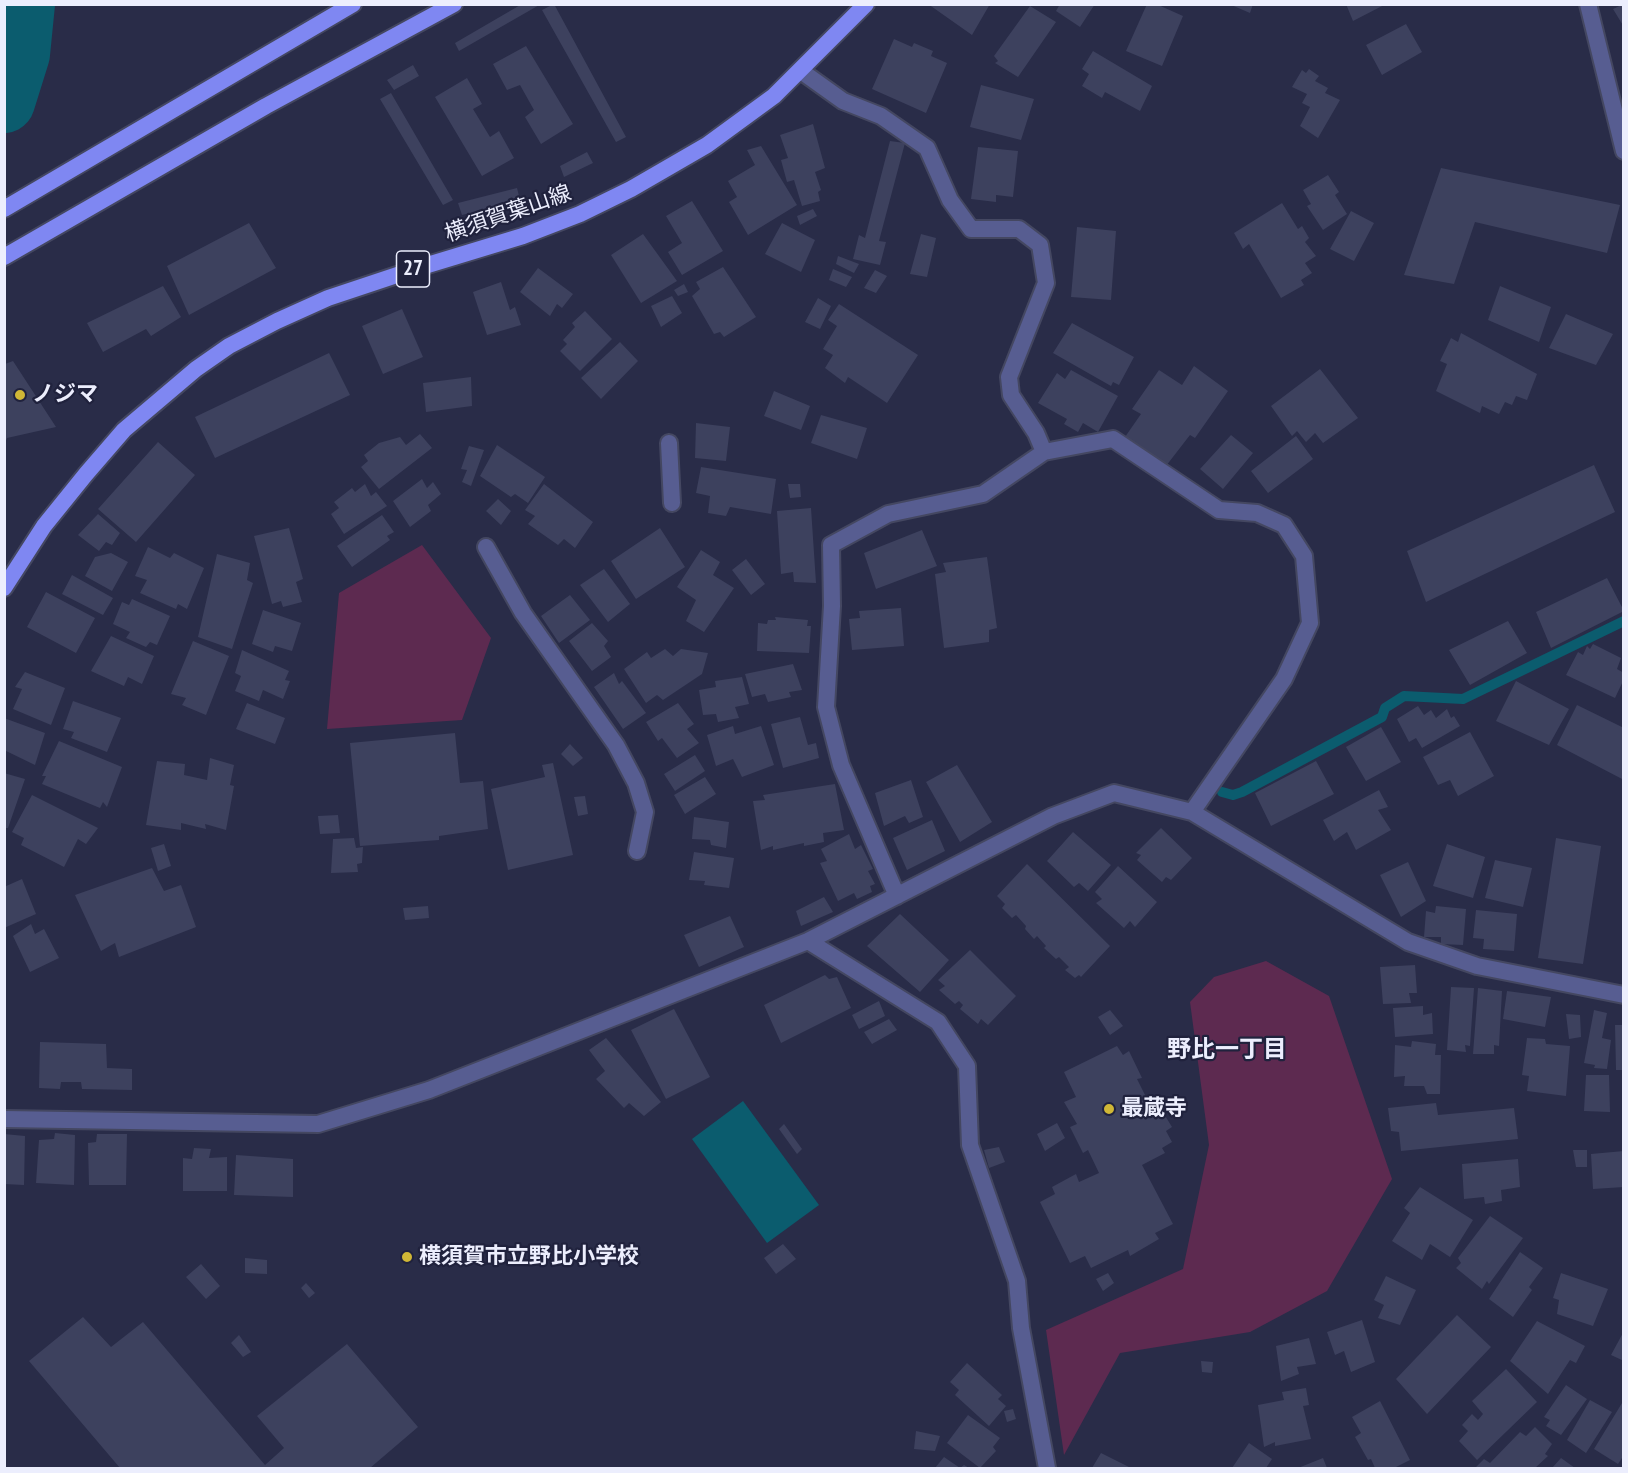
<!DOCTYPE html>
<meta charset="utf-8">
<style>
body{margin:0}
#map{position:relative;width:1628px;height:1473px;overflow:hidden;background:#292c48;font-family:"PT Sans Narrow",sans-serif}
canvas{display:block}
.frame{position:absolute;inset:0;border:6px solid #eceefd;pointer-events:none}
</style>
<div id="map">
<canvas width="1628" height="1473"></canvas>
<div class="frame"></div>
</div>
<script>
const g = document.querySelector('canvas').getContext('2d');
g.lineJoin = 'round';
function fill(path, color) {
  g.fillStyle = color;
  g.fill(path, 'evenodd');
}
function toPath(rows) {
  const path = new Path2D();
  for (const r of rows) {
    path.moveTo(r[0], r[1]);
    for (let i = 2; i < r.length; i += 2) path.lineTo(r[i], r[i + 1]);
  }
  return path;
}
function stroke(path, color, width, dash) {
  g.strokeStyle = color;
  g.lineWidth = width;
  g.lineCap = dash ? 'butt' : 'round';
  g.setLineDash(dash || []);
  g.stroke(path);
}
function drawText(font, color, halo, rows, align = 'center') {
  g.font = font + ' "PT Sans Narrow","Noto Sans JP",sans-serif';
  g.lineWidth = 4.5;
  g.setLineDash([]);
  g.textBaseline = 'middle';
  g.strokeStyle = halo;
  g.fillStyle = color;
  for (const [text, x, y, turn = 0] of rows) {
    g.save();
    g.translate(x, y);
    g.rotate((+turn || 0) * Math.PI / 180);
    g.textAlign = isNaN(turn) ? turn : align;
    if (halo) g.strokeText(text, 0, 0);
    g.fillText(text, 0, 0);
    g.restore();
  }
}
fill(toPath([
 [422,545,491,638,462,720,327,729,339,593],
 [1266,961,1329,996,1392,1179,1327,1291,1250,1332,1120,1353,1064,1455,1046,1330,1183,1269,1209,1145,1190,1002,1214,977]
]), '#5d2a50');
fill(toPath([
 [743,1101,819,1205,767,1243,692,1139]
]), '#0b5c6e');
stroke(toPath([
 [1222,792,1233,795,1242,792,1382,717,1385,708,1404,696,1463,699,1624,621]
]), '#0b5c6e', 10);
stroke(toPath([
 [4,102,19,54,24,4]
]), '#0b5c6e', 62);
fill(toPath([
 [522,4,541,4,459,51,455,43],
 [554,4,626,137,616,142,542,10],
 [928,4,990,4,972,35],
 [1060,4,1095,4,1080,27,1056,11],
 [1147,4,1156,4,1183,16,1162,66,1126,51],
 [1229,4,1253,4,1250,13],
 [1346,4,1386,4,1353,21],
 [1624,4,1624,27,1613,9],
 [1030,6,1056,22,1018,77,995,63,998,61,994,56],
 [1406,24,1422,52,1382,75,1366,45],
 [894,39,912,47,914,43,933,51,931,56,947,63,926,113,872,89],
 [526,46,573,124,541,144,525,117,534,110,520,85,507,90,493,64],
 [1093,51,1152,86,1140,111,1105,92,1102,98,1082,86,1089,74,1082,69],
 [413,65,419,76,394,90,387,80],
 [1309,69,1319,76,1315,81,1328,88,1325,93,1340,100,1318,138,1300,126,1310,107,1302,103,1307,94,1292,87,1302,70,1306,73],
 [467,78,482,104,473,109,490,137,499,131,514,158,482,176,435,97],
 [981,85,1034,99,1021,140,970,127],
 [391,93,453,200,443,205,380,99],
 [813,124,825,168,815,172,821,190,818,192,820,201,802,206,794,180,787,182,781,160,788,158,780,135],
 [890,141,905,143,879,241,886,242,880,265,853,259,859,235,865,238],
 [761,146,797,205,748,235,729,202,737,197,728,181,755,165,747,150],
 [978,147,1018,151,1013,197,996,195,996,202,971,199],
 [587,152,593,163,564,177,560,166],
 [1441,168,1620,205,1607,253,1475,222,1454,284,1404,275],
 [1328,175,1339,192,1335,195,1347,214,1323,230,1307,206,1311,204,1303,190],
 [517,188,520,200,462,215,458,203],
 [692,201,723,251,682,275,668,252,682,243,666,216],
 [1282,203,1298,229,1302,226,1309,238,1305,242,1316,256,1305,263,1312,273,1301,280,1304,285,1281,298,1249,244,1243,249,1234,233],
 [813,209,817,216,800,225,797,216],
 [1351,211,1374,223,1354,261,1330,249],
 [249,223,276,268,189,315,167,266],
 [782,223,815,240,801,272,765,254],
 [1077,227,1116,231,1111,300,1071,297],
 [643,234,677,281,641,303,611,255],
 [921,234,936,238,927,277,910,274],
 [838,256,859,264,854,273,836,264],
 [723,267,756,317,724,337,720,332,714,334,692,296,700,289,696,282],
 [538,268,573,294,562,308,557,304,550,316,520,292],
 [833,269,852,277,846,287,829,280],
 [875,270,887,276,876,293,864,288],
 [501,282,510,310,515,307,521,325,487,335,473,292],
 [684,284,688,292,678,296,674,290],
 [163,286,181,317,151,336,146,329,103,352,87,323],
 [1500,286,1551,307,1539,342,1488,320],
 [672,296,682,313,661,327,651,306],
 [818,298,831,306,820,329,805,322],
 [839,304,918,355,887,403,848,377,845,383,825,368,833,355,823,349,837,326,828,320],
 [402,309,423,357,383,374,362,326],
 [585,311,612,339,580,371,560,351,567,344,563,340,575,327,572,323],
 [1566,314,1613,334,1596,365,1549,348],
 [1072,323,1134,357,1119,385,1113,382,1111,386,1053,353],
 [1461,333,1537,374,1527,400,1516,396,1512,405,1505,402,1499,414,1482,406,1480,413,1436,391,1447,364,1440,361,1451,338,1458,342],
 [620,342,638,361,601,399,581,378],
 [329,353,350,395,215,458,195,417],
 [13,361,56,427,7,438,5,443,5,364],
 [1194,366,1228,391,1195,438,1190,435,1166,466,1125,437,1141,414,1132,409,1159,370,1182,385],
 [1320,369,1358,418,1323,443,1315,433,1306,442,1297,431,1292,436,1271,406],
 [1071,370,1118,396,1098,432,1083,423,1078,432,1064,424,1067,419,1038,403,1057,373,1065,379],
 [471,377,472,406,426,412,423,383],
 [774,391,810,406,801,430,764,416],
 [821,415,867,428,857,459,811,443],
 [696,423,730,427,726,461,695,458],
 [420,434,432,448,379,489,361,467,368,461,364,455,379,443,400,437,406,445],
 [1231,435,1253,453,1223,489,1200,469],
 [1296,436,1313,459,1268,493,1251,471],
 [158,442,195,475,136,542,98,509],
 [497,445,545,477,528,503,515,494,511,497,480,476],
 [469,446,484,450,471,486,462,482,467,470,461,469],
 [1594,465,1615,512,1426,602,1407,551],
 [701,467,776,479,771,514,730,507,726,516,708,513,710,496,696,493],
 [422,479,427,488,433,482,441,494,428,505,431,511,410,527,393,501],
 [365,484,371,496,376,492,387,506,344,534,331,514,339,508,334,502,352,488,355,492],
 [544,484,593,522,575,548,564,539,558,545,528,524,535,516,525,510],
 [788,484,800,484,801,497,790,498],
 [498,499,511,511,501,525,486,511],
 [811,508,816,583,794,582,793,572,781,574,777,511],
 [98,514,120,533,112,545,106,542,99,551,78,535],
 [382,515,394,532,387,536,390,540,352,567,337,546],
 [289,528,303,579,296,582,302,602,283,607,281,601,272,604,254,536],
 [660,528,685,567,636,599,611,561],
 [922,530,937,566,876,589,864,553],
 [148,547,170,558,174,553,204,568,187,609,178,604,176,609,140,593,147,580,135,576],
 [701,550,720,562,713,575,734,588,704,632,686,621,696,600,677,587],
 [111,553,128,562,112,591,85,576,95,557],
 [217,554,250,563,247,580,253,583,232,649,198,637],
 [987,557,997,628,989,630,989,642,944,648,935,574,946,572,943,563],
 [746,559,765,584,751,595,732,570],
 [604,569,630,604,608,622,580,585],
 [72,575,113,598,103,615,62,594],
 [1607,578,1624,611,1551,648,1536,612],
 [46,592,95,618,76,653,27,627],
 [570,595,590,620,559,643,541,616],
 [132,599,170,616,157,645,150,642,146,647,126,638,130,632,113,624,122,602,129,605],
 [901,608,904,646,852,650,849,619,860,618,859,611],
 [263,610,301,623,292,651,275,646,273,652,252,644],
 [775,617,808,620,807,626,811,626,809,653,757,651,758,623,767,624,768,620,776,620],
 [1508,621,1527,653,1470,685,1449,650],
 [592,623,608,641,604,646,611,657,592,671,569,641],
 [111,636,154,656,142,684,128,677,124,686,91,671],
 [193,641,229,656,206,715,182,705,186,698,171,694],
 [1593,644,1621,658,1617,669,1624,673,1624,679,1615,698,1566,675,1578,652,1583,655,1587,646,1590,649],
 [665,649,673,656,681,649,708,653,702,674,663,700,657,695,646,703,624,669,647,652,651,658],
 [242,650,289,671,285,680,290,681,283,699,263,690,259,701,235,691,241,676,235,673],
 [793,664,802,690,789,692,791,697,768,702,765,694,752,697,745,674],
 [25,672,65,688,51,725,13,709,22,689,15,687],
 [614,673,619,684,622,681,646,713,623,729,594,687],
 [742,677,749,704,735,707,739,718,718,722,716,714,703,715,699,690,716,687,715,681],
 [1516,681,1569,709,1549,745,1496,721],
 [73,701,121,718,107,752,71,738,74,732,63,729],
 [247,703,285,718,275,744,236,729],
 [678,703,694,724,687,729,699,743,677,758,662,738,658,741,646,722],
 [1577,705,1624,728,1624,780,1557,745],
 [1418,706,1424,715,1431,710,1436,718,1447,709,1451,718,1454,716,1460,726,1422,748,1416,738,1409,742,1397,719],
 [800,717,808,745,816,743,819,758,783,768,771,724],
 [4,718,45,733,35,765,4,750],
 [733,726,735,734,761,726,774,765,742,777,733,759,716,766,707,735],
 [1381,727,1401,762,1366,781,1346,747],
 [1470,732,1494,776,1458,796,1450,780,1438,785,1423,757],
 [455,733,460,783,483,781,488,829,439,836,439,840,360,846,350,743],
 [59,741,122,767,107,807,103,802,100,808,42,784,46,776,42,776],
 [570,744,583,758,573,766,561,754],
 [695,755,705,771,675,791,664,774],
 [210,758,234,765,230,785,234,786,226,830,205,824,206,829,181,823,181,830,146,825,157,761,185,764,184,775,207,780],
 [1316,761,1334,794,1271,826,1255,793],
 [553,763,573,855,508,870,491,789,545,777,542,765],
 [957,765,992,822,960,842,926,782],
 [4,773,25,779,8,828,4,828],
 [705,777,716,794,685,814,674,795],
 [911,780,923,817,909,823,905,816,884,826,875,793],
 [835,784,844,830,823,833,824,842,804,846,804,843,773,850,773,846,761,850,753,801,765,800,763,795],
 [1379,790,1388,807,1378,810,1391,830,1356,850,1347,832,1334,841,1323,820],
 [32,795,98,828,86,844,78,839,64,867,21,845,24,838,12,832],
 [585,796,588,814,578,816,574,797],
 [338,815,340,833,320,834,318,816],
 [694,817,729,822,726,848,711,845,710,840,692,839],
 [932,820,945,851,907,870,893,838],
 [1161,828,1192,858,1171,880,1166,877,1162,882,1137,860,1141,855,1136,853],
 [1073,832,1111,865,1088,891,1079,883,1074,887,1047,861],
 [849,834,855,849,861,845,873,869,868,871,875,884,870,886,872,892,857,899,854,893,838,901,820,863,827,861,821,849],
 [354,838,356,848,363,847,362,863,357,864,358,872,331,873,333,839],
 [1556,838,1601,846,1583,964,1538,958],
 [164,844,171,866,158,871,151,848],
 [1447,844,1485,857,1473,898,1433,886],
 [694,852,734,858,729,888,704,885,705,881,689,880],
 [1495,860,1532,868,1523,907,1485,898],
 [1408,862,1426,901,1401,917,1380,875],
 [1027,864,1110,946,1081,977,1079,975,1075,978,1065,970,1069,967,1059,957,1056,959,1044,948,1046,946,1037,936,1034,939,1025,929,1026,926,1016,915,1012,918,1002,908,1005,904,997,896],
 [1118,866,1157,902,1135,927,1130,921,1124,928,1096,903,1102,899,1095,892],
 [152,868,164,891,181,885,196,927,119,957,115,943,101,951,75,895],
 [22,879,36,914,4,928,4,887],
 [824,897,833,912,801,926,796,911],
 [428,906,429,918,405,920,403,908],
 [1436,906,1466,909,1463,945,1441,944,1441,937,1424,937,1426,911,1435,913],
 [1476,910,1517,914,1514,951,1483,949,1484,939,1473,938],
 [900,914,949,960,920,992,867,946],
 [730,916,744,947,699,967,684,935],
 [31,924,35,934,44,929,59,958,30,972,13,936],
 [970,950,1016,996,988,1025,981,1019,978,1024,960,1009,963,1005,959,1001,955,1004,939,990,945,986,938,980],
 [1415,965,1417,993,1409,993,1411,1003,1383,1004,1380,967],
 [825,975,829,979,837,977,851,1008,781,1043,764,1005],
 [1451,987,1474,988,1470,1046,1465,1045,1466,1052,1447,1050],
 [1478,988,1502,991,1499,1046,1494,1045,1494,1054,1473,1054],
 [1507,991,1551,997,1545,1027,1503,1019],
 [879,1001,885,1016,859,1029,852,1015],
 [1423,1006,1423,1015,1432,1013,1433,1034,1395,1037,1393,1008],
 [674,1009,710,1077,666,1099,631,1030],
 [1110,1010,1123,1026,1110,1035,1098,1017],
 [1594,1010,1607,1013,1602,1038,1611,1040,1607,1069,1594,1068,1595,1065,1584,1063],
 [1566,1014,1580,1015,1581,1037,1569,1039],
 [889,1019,897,1030,872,1044,864,1032],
 [1615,1025,1624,1025,1624,1070,1616,1070],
 [606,1038,661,1102,644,1116,629,1103,624,1108,596,1079,605,1071,589,1050],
 [1527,1038,1545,1039,1546,1044,1570,1046,1566,1096,1527,1091,1529,1076,1522,1075],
 [1412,1041,1436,1044,1435,1055,1441,1055,1440,1094,1427,1094,1424,1086,1404,1086,1405,1076,1394,1077,1395,1045,1411,1047],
 [40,1042,106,1044,107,1068,132,1069,132,1090,82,1089,81,1082,61,1082,60,1089,39,1088],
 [1117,1046,1123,1055,1129,1051,1142,1078,1137,1079,1154,1113,1161,1109,1172,1127,1166,1131,1172,1142,1162,1148,1165,1153,1142,1165,1173,1224,1155,1233,1159,1239,1130,1256,1128,1250,1091,1268,1085,1256,1070,1263,1040,1202,1055,1194,1052,1187,1076,1174,1079,1182,1099,1173,1088,1150,1083,1153,1070,1127,1077,1124,1064,1102,1076,1097,1064,1072],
 [1586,1075,1609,1075,1610,1112,1584,1111],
 [1436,1103,1438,1115,1514,1108,1518,1139,1401,1151,1399,1132,1391,1131,1388,1108],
 [1057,1123,1065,1138,1045,1151,1037,1134],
 [784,1124,802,1149,797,1154,779,1129],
 [55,1133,75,1135,74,1185,36,1183,39,1140,54,1139],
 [4,1134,25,1136,24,1185,4,1184],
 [97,1134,127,1134,126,1185,89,1185,88,1143,96,1142],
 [999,1147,1005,1162,989,1168,984,1150],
 [194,1148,211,1149,209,1158,227,1157,227,1191,183,1191,183,1158,192,1159],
 [1573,1150,1587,1150,1587,1167,1576,1167],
 [1624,1151,1624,1187,1593,1189,1591,1154],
 [236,1155,293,1159,293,1197,234,1195],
 [1518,1159,1520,1187,1501,1190,1502,1201,1485,1204,1484,1197,1464,1199,1462,1164],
 [1420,1187,1473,1220,1450,1257,1430,1244,1422,1260,1392,1241,1410,1213,1404,1208],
 [1490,1216,1523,1238,1489,1284,1487,1281,1482,1289,1456,1268,1461,1263,1458,1258],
 [783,1244,796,1259,776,1274,764,1258],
 [1520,1252,1543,1268,1529,1287,1532,1290,1513,1317,1489,1299],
 [245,1258,267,1260,267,1274,245,1273],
 [201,1264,220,1286,206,1299,186,1277],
 [1108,1273,1114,1283,1103,1291,1096,1279],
 [1561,1273,1608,1289,1593,1326,1557,1314,1559,1300,1553,1298],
 [1386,1276,1416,1290,1400,1325,1378,1318,1384,1305,1374,1300],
 [306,1283,315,1293,309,1298,301,1288],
 [1457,1315,1491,1347,1427,1414,1396,1379],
 [83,1317,111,1347,143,1322,265,1465,284,1448,257,1416,347,1344,418,1427,370,1468,120,1468,29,1361],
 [1362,1320,1375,1362,1351,1372,1344,1351,1335,1355,1327,1332],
 [1537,1321,1585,1346,1576,1363,1570,1360,1548,1394,1510,1361],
 [1624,1331,1624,1361,1611,1355],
 [239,1335,251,1352,243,1357,231,1343],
 [1309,1338,1316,1364,1297,1367,1299,1374,1281,1381,1276,1346],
 [1201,1361,1213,1362,1212,1373,1202,1372],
 [967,1363,1002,1395,998,1399,1006,1406,989,1426,955,1395,959,1390,950,1382],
 [1506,1369,1537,1402,1477,1460,1459,1441,1468,1431,1462,1425,1472,1414,1478,1420,1483,1414,1472,1401],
 [1566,1385,1587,1399,1561,1435,1546,1426,1550,1420,1544,1417],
 [1306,1388,1309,1405,1303,1406,1311,1439,1275,1446,1275,1442,1264,1447,1258,1405,1284,1400,1282,1392],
 [1590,1400,1612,1412,1586,1453,1567,1440],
 [1380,1401,1410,1460,1394,1468,1375,1468,1371,1459,1368,1460,1355,1437,1361,1433,1352,1417],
 [1622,1403,1624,1404,1624,1455,1618,1464,1594,1449],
 [1013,1409,1016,1419,1007,1422,1004,1411],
 [968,1415,1000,1438,993,1447,996,1451,980,1468,947,1443],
 [1535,1427,1552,1444,1545,1454,1548,1456,1535,1468,1475,1468,1484,1459,1490,1463,1520,1432,1526,1436],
 [916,1431,940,1436,935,1451,914,1449],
 [1249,1443,1272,1459,1266,1468,1232,1468],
 [1101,1453,1131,1468,1092,1468],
 [944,1457,960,1468,964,1465,969,1468,935,1468],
 [1323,1458,1327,1468,1298,1468],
 [1561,1458,1575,1468,1552,1468]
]), '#3d415e');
const minor = toPath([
 [1588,4,1624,151],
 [801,71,843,101,881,116,927,148,950,200,971,229,1019,229,1040,245,1046,283,1009,377,1011,395,1036,433,1044,452,983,494,888,514,831,545,832,606,826,707,841,765,897,896],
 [669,443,672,503],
 [1044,452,1113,439,1219,510,1257,513,1284,525,1304,556,1310,623,1284,679,1192,812],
 [486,547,523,613,616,745,636,783,645,812,637,851],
 [808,941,938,1022,967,1066,970,1145,1017,1281,1021,1328,1047,1468],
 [4,1119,318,1124,429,1090,808,941,1053,816,1114,793,1192,812,1408,942,1477,966,1624,995]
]);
const primary = toPath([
 [4,209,353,4],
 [4,257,266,106,454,4],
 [4,588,44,526,86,474,124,430,196,369,229,346,277,321,328,298,421,267,523,236,580,214,631,189,707,145,774,96,866,4]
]);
stroke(minor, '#444761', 20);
stroke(primary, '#444761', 20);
stroke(minor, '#575d91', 16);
stroke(primary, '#7f87f2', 16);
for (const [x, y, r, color] of [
 [20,395,6,"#d0b736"],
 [1109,1109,6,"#d0b736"],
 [407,1257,6,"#d0b736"]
]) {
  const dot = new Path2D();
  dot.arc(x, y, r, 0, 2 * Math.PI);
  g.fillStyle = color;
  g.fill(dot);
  stroke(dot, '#20223d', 2);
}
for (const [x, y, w] of [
 [413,269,33]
]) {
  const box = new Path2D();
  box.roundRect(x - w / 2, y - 18, w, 36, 4.5);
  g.fillStyle = '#20223d';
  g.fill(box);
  stroke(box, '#eceefd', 1.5);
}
drawText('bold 21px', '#eceefd', null, [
 ["27",413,269]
]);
drawText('22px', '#eceefd', '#20223d', [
 ["横須賀葉山線",508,214,-19]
]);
drawText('bold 22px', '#eceefd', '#20223d', [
 ["ノジマ",32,395],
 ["最蔵寺",1121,1109],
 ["横須賀市立野比小学校",419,1257]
], 'left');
drawText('bold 24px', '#eceefd', '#20223d', [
 ["野比一丁目",1227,1050]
]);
</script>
